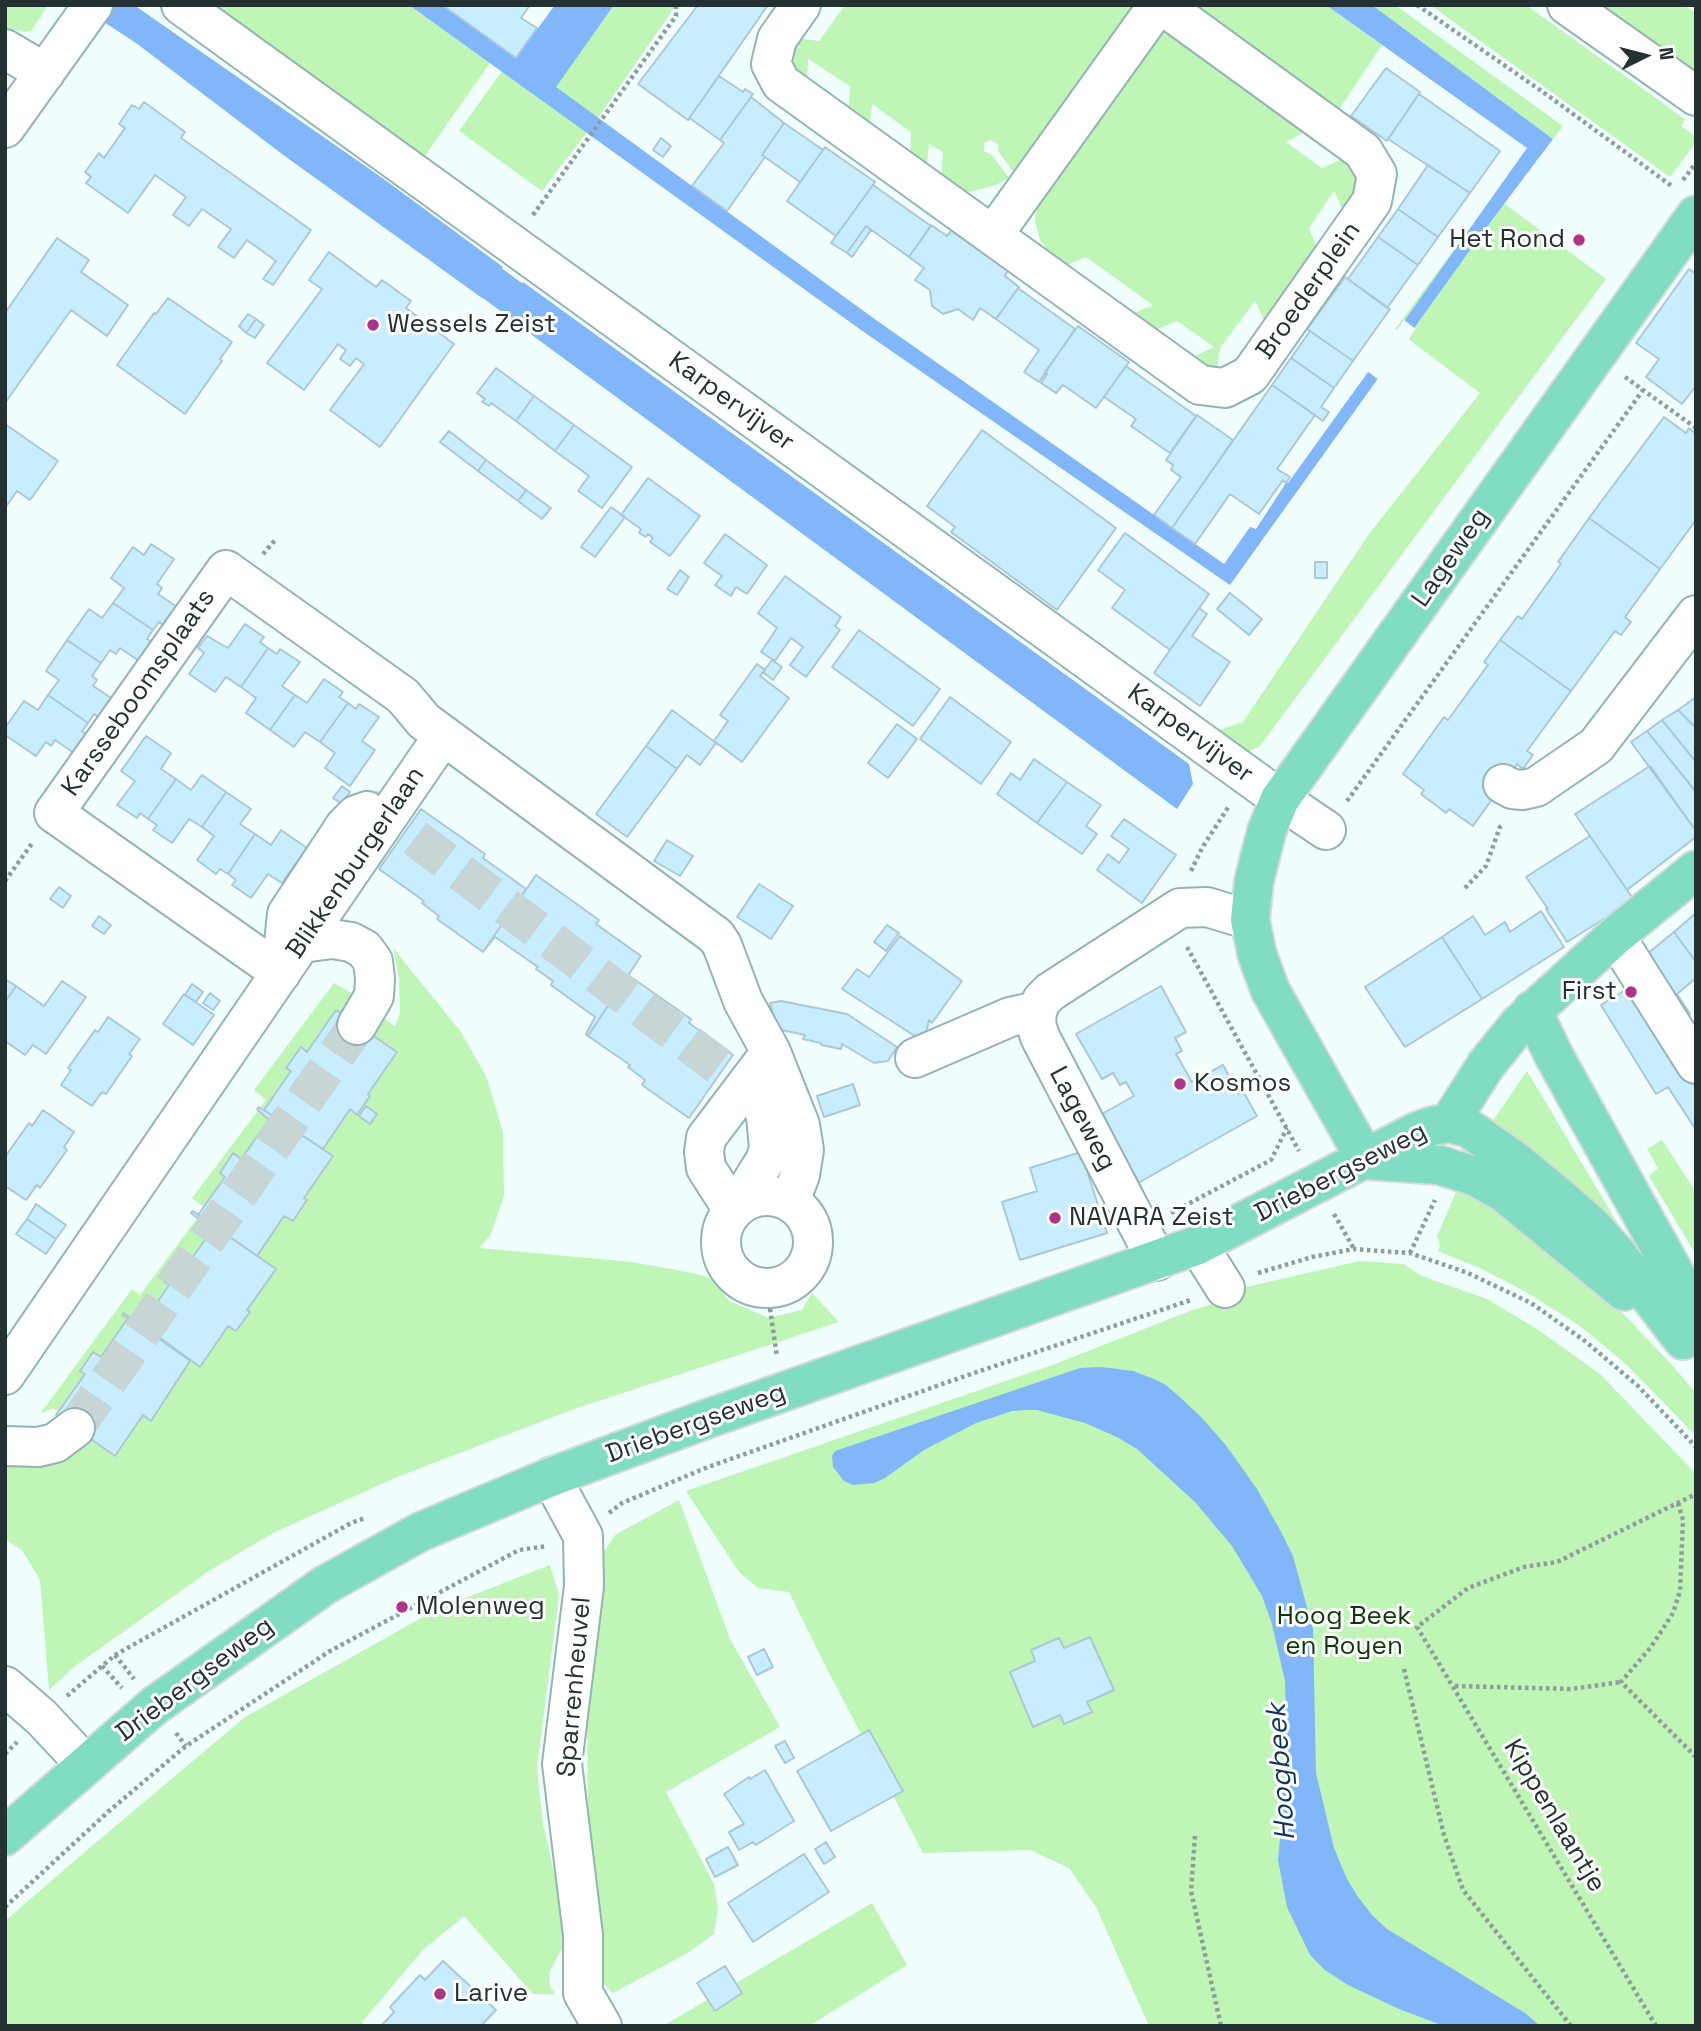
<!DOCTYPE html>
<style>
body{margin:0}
#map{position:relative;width:1701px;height:2031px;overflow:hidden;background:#f0fefe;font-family:"Space Grotesk",sans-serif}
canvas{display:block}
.frame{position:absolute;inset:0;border:7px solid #243132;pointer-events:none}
.north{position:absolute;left:1610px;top:21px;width:70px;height:70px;-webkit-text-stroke:5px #fff;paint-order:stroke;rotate:84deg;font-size:19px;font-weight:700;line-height:28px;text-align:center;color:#243132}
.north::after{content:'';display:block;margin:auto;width:24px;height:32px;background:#243132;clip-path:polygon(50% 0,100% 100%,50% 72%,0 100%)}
</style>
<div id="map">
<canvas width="1701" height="2031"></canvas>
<div class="frame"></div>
<div class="north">N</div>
</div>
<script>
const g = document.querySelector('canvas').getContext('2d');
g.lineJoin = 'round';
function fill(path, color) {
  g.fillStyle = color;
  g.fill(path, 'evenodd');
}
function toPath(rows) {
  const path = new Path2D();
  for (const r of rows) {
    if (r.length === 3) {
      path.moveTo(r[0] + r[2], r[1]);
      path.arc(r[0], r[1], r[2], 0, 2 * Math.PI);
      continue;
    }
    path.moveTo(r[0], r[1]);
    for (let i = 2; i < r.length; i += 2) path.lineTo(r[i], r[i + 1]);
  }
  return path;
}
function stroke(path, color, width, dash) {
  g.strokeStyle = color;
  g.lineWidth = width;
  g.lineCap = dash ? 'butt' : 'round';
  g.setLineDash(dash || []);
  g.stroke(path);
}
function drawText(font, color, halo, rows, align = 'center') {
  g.font = font + ' "Space Grotesk",sans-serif';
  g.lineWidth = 6;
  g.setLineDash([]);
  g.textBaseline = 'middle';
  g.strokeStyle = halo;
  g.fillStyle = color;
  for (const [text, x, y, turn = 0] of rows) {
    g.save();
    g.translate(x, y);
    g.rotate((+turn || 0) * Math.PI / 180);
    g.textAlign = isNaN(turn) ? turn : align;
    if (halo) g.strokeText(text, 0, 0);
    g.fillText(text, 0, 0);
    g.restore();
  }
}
fill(toPath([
 [5,5,48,5,31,31,25,32,5,28],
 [212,5,409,5,490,63,424,157],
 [614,5,676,5,598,118,555,87],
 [845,5,1135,5,1015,174,998,151,999,145,990,140,984,143,984,151,992,155,1009,178,996,185,970,192,961,191,941,183,943,152,929,144,926,174,910,163,911,132,872,104,869,133,848,118,850,86,808,59,807,88,783,58,791,37,819,41],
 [1195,5,1326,5,1382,45,1338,111,1199,11],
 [1372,5,1395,5,1563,126,1553,139],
 [1430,5,1526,5,1685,119,1681,126,1695,136,1694,145,1670,177],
 [1586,5,1684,5,1696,13,1696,84],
 [1161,26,1310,129,1286,142,1322,168,1349,156,1362,171,1346,217,1334,191,1309,228,1320,255,1268,328,1255,301,1220,348,1216,376,1187,360,1214,347,1177,321,1148,333,1125,317,1153,305,1086,257,1067,265,1048,251,1040,240,1035,220,1037,206],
 [502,71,587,132,542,191,459,131],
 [1494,196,1606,279,1260,746,1248,752,1219,730,1243,722,1369,534,1480,393,1395,329],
 [393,948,461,1032,487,1078,503,1133,504,1196,490,1236,479,1248,632,1262,693,1273,713,1279,729,1301,769,1318,802,1310,812,1293,839,1322,574,1409,397,1477,273,1533,209,1571,75,1666,49,1690,40,1580,22,1550,5,1539,5,1456,85,1430,53,1408,40,1414,132,1289,140,1295,205,1208,192,1198,266,1100,254,1090,334,983,358,997,395,1027,400,1013,399,978],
 [1527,1071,1640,1261,1647,1258,1650,1261,1663,1265,1668,1275,1668,1285,1662,1286,1599,1223,1488,1128],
 [1662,1140,1696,1192,1696,1255,1649,1176,1658,1168,1647,1149],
 [1460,1183,1487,1194,1616,1306,1671,1364,1696,1393,1696,1436,1627,1365,1580,1326,1526,1292,1482,1269,1438,1251,1440,1246,1437,1236],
 [1360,1261,1403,1264,1422,1276,1487,1299,1537,1329,1600,1374,1696,1474,1696,2026,1149,2026,1096,1907,1069,1868,1030,1850,923,1853,828,1671,789,1592,758,1588,739,1572,686,1491,1055,1364,1190,1311,1235,1297,1233,1292,1246,1287],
 [679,1500,730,1639,780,1727,666,1792,714,1884,718,1909,714,1934,686,1954,613,1993,602,1982,600,1966,597,1879,588,1813,587,1703,604,1552,615,1535],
 [550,1565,559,1595,537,1768,543,1824,563,1911,563,1946,549,1973,550,1986,555,1994,533,1994,464,1916,423,1950,362,2022,366,2026,5,2026,5,1921,80,1856,245,1717,437,1609],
 [872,1903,907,1965,809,2026,663,2026]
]), '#bff5b5');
fill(toPath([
 [78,5,134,5,381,177,503,267,482,298,282,154,136,43],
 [409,5,441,5,516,58,555,5,614,5,556,87,876,320,1224,564,1250,527,1256,529,1286,483,1288,483,1368,372,1527,148,1326,5,1372,5,1553,139,1483,232,1230,585,861,330],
 [523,282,1189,764,1193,784,1177,809,502,313],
 [1101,1367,1133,1371,1154,1379,1166,1385,1183,1400,1202,1418,1225,1444,1257,1489,1280,1530,1293,1556,1313,1629,1316,1773,1334,1848,1347,1879,1358,1897,1372,1915,1387,1929,1525,2013,1540,2026,1444,2026,1399,2009,1348,1985,1325,1970,1310,1955,1287,1907,1278,1860,1282,1816,1278,1788,1291,1784,1287,1754,1285,1681,1272,1624,1262,1596,1232,1546,1195,1502,1137,1449,1117,1437,1085,1423,1037,1410,1025,1410,1012,1411,976,1423,924,1450,885,1478,874,1483,853,1485,844,1481,833,1467,832,1456,835,1451,1080,1368]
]), '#81b6fb');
fill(toPath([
 [1404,320,1416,329,1379,380,1367,371]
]), '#f0fefe');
stroke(toPath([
 [455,256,551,326]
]), '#81b6fb', 35);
const building = toPath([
 [442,5,530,5,521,18,537,28,516,58,442,5],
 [698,5,768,5,688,120,638,84,698,5],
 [1386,68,1420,92,1387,141,1351,116,1386,68],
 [719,76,743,92,745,89,753,94,720,140,691,119,688,120,719,76],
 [1419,94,1500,151,1470,193,1388,139,1419,94],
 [751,97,784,123,762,155,765,157,727,211,692,186,724,143,720,140,751,97],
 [144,102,185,132,181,138,311,230,273,285,263,279,276,261,247,240,234,258,218,247,231,229,202,209,189,226,173,215,186,197,155,175,128,213,86,183,91,177,85,172,99,153,104,158,125,128,119,124,132,105,139,109,144,102],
 [784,123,823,150,800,182,762,155,784,123],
 [661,138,671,146,663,157,653,150,661,138],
 [825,147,875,182,836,236,787,201,825,147],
 [1428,165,1470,193,1438,237,1398,209,1428,165],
 [873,185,931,226,909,257,866,226,847,253,831,243,873,185],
 [1398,209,1438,237,1418,265,1378,237,1398,209],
 [931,225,947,236,952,230,1008,270,1005,276,1019,287,996,319,980,308,973,320,958,309,943,314,932,306,930,290,915,280,924,268,909,257,931,225],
 [866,226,871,230,852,257,847,253,866,226],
 [1378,237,1418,265,1387,308,1348,279,1378,237],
 [57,238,89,260,81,272,128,305,107,336,71,310,5,403,5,313,57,238],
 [329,252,376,287,382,280,411,301,406,308,454,344,380,447,330,410,364,364,356,358,350,366,340,359,346,350,338,344,304,390,267,363,322,289,309,280,329,252],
 [1689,269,1696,274,1696,386,1682,404,1646,377,1659,359,1636,343,1689,269],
 [1345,277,1390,309,1353,361,1307,329,1345,277],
 [1018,288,1075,329,1039,382,1024,372,1039,350,996,319,1018,288],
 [168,298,232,342,220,359,222,361,185,414,117,365,154,313,156,314,168,298],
 [248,314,256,319,246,333,239,326,248,314],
 [256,319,264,325,255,338,246,333,256,319],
 [1078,326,1129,362,1096,408,1063,385,1056,393,1041,383,1047,374,1045,372,1078,326],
 [1310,331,1353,361,1334,388,1291,358,1310,331],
 [1291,358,1334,388,1321,407,1329,412,1323,421,1272,385,1291,358],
 [1126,366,1196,416,1170,453,1131,426,1136,419,1104,397,1126,366],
 [496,368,534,396,516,421,491,403,489,406,482,402,485,399,477,393,496,368],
 [1272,385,1315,415,1277,469,1290,477,1286,483,1283,480,1259,514,1230,494,1195,544,1172,528,1272,385],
 [534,396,574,425,555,451,516,421,534,396],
 [1197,415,1233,440,1172,528,1154,515,1181,477,1171,470,1173,465,1166,460,1197,415],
 [1664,417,1686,433,1689,428,1696,434,1696,520,1660,569,1589,518,1664,417],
 [5,424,58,461,30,500,17,491,5,508,5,424],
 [574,425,632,467,602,508,578,491,589,476,555,451,574,425],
 [982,430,1116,528,1057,610,951,532,955,527,927,506,982,430],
 [449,431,486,460,478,471,440,442,449,431],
 [486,460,526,490,518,501,478,471,486,460],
 [648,478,700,516,670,556,650,542,653,538,648,534,646,537,639,533,641,529,621,515,648,478],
 [526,490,551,508,542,519,518,501,526,490],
 [611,507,625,517,595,557,581,547,611,507],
 [1589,518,1660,569,1625,617,1631,622,1621,635,1615,631,1571,691,1500,640,1518,616,1522,619,1561,564,1558,562,1589,518],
 [1125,533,1209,594,1170,650,1112,608,1125,590,1098,570,1125,533],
 [725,534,767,565,747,594,736,587,731,596,715,585,722,576,704,563,725,534],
 [151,544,174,559,157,584,162,588,158,594,177,607,164,626,159,622,153,630,113,603,124,588,111,578,133,547,144,555,151,544],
 [1315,562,1327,562,1327,578,1315,578,1315,562],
 [680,570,689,577,677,595,667,589,680,570],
 [785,576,841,617,835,626,840,630,806,677,790,665,803,647,791,638,775,661,761,652,777,628,758,613,785,576],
 [1230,593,1262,619,1249,635,1217,609,1230,593],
 [113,603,153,630,147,639,152,642,139,661,120,648,116,654,110,650,101,663,67,640,89,609,102,618,113,603],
 [1199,608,1207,614,1192,636,1230,662,1200,706,1154,673,1199,608],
 [245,624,264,637,260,642,268,648,241,687,226,677,215,692,189,674,204,653,198,648,207,636,228,648,245,624],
 [859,630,940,689,913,726,832,667,859,630],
 [67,640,101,663,92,676,97,680,93,686,113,699,99,718,94,714,88,723,48,695,59,680,46,671,67,640],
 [1500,640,1571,691,1527,751,1533,755,1523,769,1517,764,1473,826,1449,809,1446,813,1421,794,1424,790,1403,774,1444,717,1448,720,1488,665,1484,662,1500,640],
 [268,648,277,654,280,649,300,662,282,686,295,695,270,730,246,713,256,698,241,687,268,648],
 [772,660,782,667,773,680,763,672,772,660],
 [757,664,765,670,760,676,789,698,742,762,714,741,728,721,720,715,757,664],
 [324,679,343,692,339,697,348,703,320,742,305,732,294,747,270,730,295,695,307,703,324,679],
 [48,695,88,723,82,731,87,735,74,753,55,740,51,746,46,742,36,756,5,735,5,728,24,701,38,710,48,695],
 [950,697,1011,742,981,784,920,739,950,697],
 [1696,697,1696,728,1678,710,1696,697],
 [348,703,356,709,359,704,379,717,362,741,375,750,350,786,325,768,335,753,320,742,348,703],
 [672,710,716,743,700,765,687,755,677,769,646,746,672,710],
 [1678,710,1696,728,1696,762,1662,720,1678,710],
 [1662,720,1696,762,1696,792,1647,731,1662,720],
 [897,724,917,739,888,778,868,763,897,724],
 [1647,731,1696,792,1696,831,1631,742,1647,731],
 [146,736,171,753,161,769,176,779,148,819,140,813,137,818,117,805,135,781,121,771,146,736],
 [646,746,677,769,627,837,596,814,646,746],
 [1034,759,1067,782,1037,823,997,794,1011,773,1020,780,1034,759],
 [1650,766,1696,831,1696,837,1627,890,1575,814,1650,766],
 [202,775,226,792,202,827,189,819,172,843,153,830,157,825,148,819,176,779,191,790,202,775],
 [1067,782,1101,805,1086,826,1097,834,1082,854,1037,823,1067,782],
 [342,786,350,792,342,804,333,798,342,786],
 [226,792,251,809,240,824,255,834,228,874,220,869,216,874,197,860,214,836,202,827,226,792],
 [421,809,485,854,483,858,526,889,483,952,437,919,439,916,422,903,424,901,379,869,421,809],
 [1124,819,1176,855,1142,903,1097,870,1108,854,1119,863,1129,849,1111,836,1124,819],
 [281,830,307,848,282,883,268,874,251,898,232,885,236,880,228,874,255,834,271,845,281,830],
 [1590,836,1634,900,1567,942,1546,909,1548,909,1526,877,1590,836],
 [667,840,693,856,680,876,654,861,667,840],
 [536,875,599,920,596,924,641,956,588,1036,586,1034,595,1017,551,985,553,981,536,969,538,967,495,937,483,952,536,875],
 [759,884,793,906,771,939,737,917,759,884],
 [59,887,71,896,63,908,50,899,59,887],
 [1541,911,1564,947,1482,999,1442,937,1473,916,1485,935,1505,922,1510,932,1541,911],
 [1696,913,1696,962,1674,932,1696,913],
 [99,916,111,925,104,934,92,926,99,916],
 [887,925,899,933,886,951,874,942,887,925],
 [1674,932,1696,962,1696,978,1677,994,1690,1014,1679,1021,1641,959,1674,932],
 [900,936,962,981,932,1023,929,1020,924,1042,842,989,857,969,869,977,900,936],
 [1442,937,1482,999,1405,1047,1365,987,1442,937],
 [628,975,691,1019,689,1023,733,1055,689,1118,642,1085,645,1080,628,1067,630,1065,588,1036,628,975],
 [5,979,16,986,5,1002,5,979],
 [62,981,86,997,46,1054,33,1045,25,1055,5,1041,5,1002,16,986,44,1006,62,981],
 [192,984,203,992,196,1002,185,995,192,984],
 [1635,984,1696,1081,1696,1130,1668,1087,1656,1094,1601,1005,1635,984],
 [1161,986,1186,1032,1175,1038,1182,1051,1176,1054,1192,1082,1223,1065,1239,1094,1243,1091,1257,1116,1138,1183,1102,1114,1134,1096,1126,1082,1120,1085,1113,1073,1102,1079,1076,1034,1161,986],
 [210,993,220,1001,213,1010,203,1003,210,993],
 [184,994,214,1015,193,1045,163,1024,184,994],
 [781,1001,847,1014,897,1047,888,1061,874,1063,842,1044,841,1049,821,1045,821,1043,803,1039,805,1035,777,1029,770,1003,781,1001],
 [336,1010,397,1052,368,1094,370,1096,357,1115,350,1109,323,1149,264,1110,291,1071,286,1068,301,1047,307,1052,336,1010],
 [108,1017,140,1039,129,1054,132,1056,106,1094,102,1092,92,1106,61,1085,71,1070,68,1068,95,1030,98,1032,108,1017],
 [853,1084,860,1105,824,1117,817,1096,853,1084],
 [366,1106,377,1114,370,1124,359,1116,366,1106],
 [259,1107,333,1156,304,1198,307,1200,293,1221,284,1216,257,1256,198,1215,225,1177,220,1173,233,1153,241,1159,269,1120,257,1109,259,1107],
 [43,1110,74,1132,64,1147,67,1150,40,1188,37,1185,26,1200,5,1186,5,1157,29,1123,32,1126,43,1110],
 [1081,1152,1107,1233,1020,1260,1002,1202,1037,1191,1030,1168,1081,1152],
 [36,1204,66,1225,56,1239,27,1219,36,1204],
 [193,1211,276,1269,247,1310,250,1312,236,1331,228,1326,200,1367,137,1321,142,1325,169,1285,164,1282,177,1263,185,1268,212,1230,191,1213,193,1211],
 [27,1219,56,1239,46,1254,16,1234,27,1219],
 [124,1313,190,1361,151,1421,143,1415,115,1456,56,1415,85,1374,80,1371,93,1352,101,1357,128,1318,122,1315,124,1313],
 [1090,1637,1114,1690,1087,1702,1092,1712,1064,1724,1060,1715,1033,1727,1010,1672,1035,1661,1031,1650,1059,1638,1064,1648,1090,1637],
 [764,1649,773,1667,757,1675,748,1657,764,1649],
 [869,1730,903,1791,831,1831,797,1771,869,1730],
 [785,1741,794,1758,785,1763,775,1746,785,1741],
 [765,1770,794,1821,756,1845,753,1842,739,1850,729,1832,744,1824,724,1794,749,1777,750,1779,765,1770],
 [826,1842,835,1857,824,1864,815,1849,826,1842],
 [728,1847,738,1865,715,1877,706,1859,728,1847],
 [804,1854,829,1892,753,1942,728,1903,804,1854],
 [443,1961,496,2010,494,2012,481,2026,381,2026,394,2012,390,2007,420,1975,425,1980,443,1961],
 [725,1966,742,1993,715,2011,697,1983,725,1966]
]);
fill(building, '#c7edff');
stroke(building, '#acc8d5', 2);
stroke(toPath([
 [367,811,375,810,382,813,753,1092],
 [75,1428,357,1025]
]), '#c7d5d5', 38, [38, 19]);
const minor = toPath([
 [181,5,1280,799,1326,830],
 [801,5,777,39,771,64,781,83,1200,385,1225,388,1250,375,1372,201,1377,174,1363,151,1162,5],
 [1567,5,1696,96],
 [5,49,45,73],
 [5,128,93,5],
 [993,235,1158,5],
 [1503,784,1512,789,1523,790,1536,787,1596,746,1696,615],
 [367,811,356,815,345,826,287,914,281,973,54,813,226,570,403,696,424,721,716,936,722,945,743,1001,771,1052,800,1125,804,1150,800,1175,790,1201],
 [1615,936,1696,1064],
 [302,943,332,939,351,942,364,949,373,961,375,979,374,996,357,1025],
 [915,1058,1010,1017,1037,1011],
 [767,1242,46],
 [745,1200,747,1190,766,1159,769,1148,766,1116,761,1102,753,1092],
 [733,1210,706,1168,704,1152,706,1138,771,1052],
 [1198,1245,1225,1288],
 [1157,1261,1040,1037,1036,1024,1037,1011,1042,1000,1050,992,1180,908,1207,907,1250,920],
 [5,1375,443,736],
 [5,1446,38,1447,55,1443,75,1428],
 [551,1477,583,1536,584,1586,562,1764,583,1935,583,1993,602,2026],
 [5,1686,41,1717,86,1765]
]);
const major = toPath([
 [1532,1010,1554,1056,1676,1276,1683,1340],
 [1449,1123,1486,1065,1519,1024,1615,936,1696,870],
 [1366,1160,1270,990,1257,954,1250,920,1254,881,1267,830,1280,799,1696,215],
 [1366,1160,1439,1165,1474,1176,1503,1192,1624,1291],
 [5,1836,154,1706,325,1585,420,1532,551,1477,704,1420,1198,1245,1416,1132,1432,1126,1449,1123,1468,1128,1514,1160,1559,1197,1590,1224,1617,1254,1683,1340]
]);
stroke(minor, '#93b3b4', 42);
stroke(major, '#d8dada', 42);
stroke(toPath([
 [1417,5,1543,92,1673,187],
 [1683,180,1696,163],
 [533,215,676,16,676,5],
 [1625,377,1696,428],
 [263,554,276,539],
 [1347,801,1643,390],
 [1191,871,1202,848,1229,806],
 [5,881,33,842],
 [1465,888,1486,866,1500,827,1504,824],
 [1187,947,1299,1151],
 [1171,1213,1271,1160,1287,1128],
 [1334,1214,1354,1249],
 [1410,1253,1435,1200],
 [1258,1273,1312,1257,1354,1249,1410,1253,1468,1273,1531,1303,1585,1341,1638,1386,1696,1447],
 [767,1288,777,1357],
 [1678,1503,1683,1520,1680,1591,1673,1613,1651,1647,1621,1682,1696,1757],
 [609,1513,622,1503,708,1467,968,1375,1191,1300],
 [115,1655,134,1679],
 [102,1666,122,1688],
 [1404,1669,1444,1835,1463,1890,1571,2026],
 [1455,1686,1571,1689,1621,1682],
 [67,1696,115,1655,351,1523,365,1518],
 [176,1733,186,1746],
 [5,1754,17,1742],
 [1195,1836,1191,1891,1221,2026],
 [5,1907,109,1811,186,1746,330,1651,519,1550,547,1546],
 [1656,2026,1417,1627,1468,1588,1524,1567,1557,1562,1696,1494]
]), '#909d9e', 4.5, [3.5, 3.5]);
stroke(minor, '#fff', 38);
stroke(major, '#80dcc3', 38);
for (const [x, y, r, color] of [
 [1579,240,7,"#ad348a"],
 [373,325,7,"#ad348a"],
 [1631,992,7,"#ad348a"],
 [1180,1084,7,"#ad348a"],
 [1055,1218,7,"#ad348a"],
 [402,1607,7,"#ad348a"],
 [440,1994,7,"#ad348a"]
]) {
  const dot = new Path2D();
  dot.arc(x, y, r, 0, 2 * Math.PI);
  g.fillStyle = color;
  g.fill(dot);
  stroke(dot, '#fff', 2.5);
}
drawText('26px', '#243132', '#fff', [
 ["Het Rond",1565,240,"right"],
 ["Wessels Zeist",387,325],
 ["First",1617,992,"right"],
 ["Kosmos",1194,1084],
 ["NAVARA Zeist",1069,1218],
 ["Molenweg",416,1607],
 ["Larive",454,1994]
], 'left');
drawText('26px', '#243132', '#fff', [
 ["Broederplein",1309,291,-55],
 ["Karpervijver",731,402,36],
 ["Lageweg",1451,558,-55],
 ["Karsseboomsplaats",139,693,-55],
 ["Karpervijver",1190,734,36],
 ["Blikkenburgerlaan",356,863,-56],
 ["Lageweg",1082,1119,62],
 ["Driebergseweg",1341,1173,-27],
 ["Driebergseweg",696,1424,-20],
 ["Driebergseweg",195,1680,-37],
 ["Sparrenheuvel",575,1687,-85],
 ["Kippenlaantje",1554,1816,59]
]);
drawText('26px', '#0f3808', '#fff', [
 ["Hoog Beek",1344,1617],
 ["en Royen",1344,1647]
]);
drawText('italic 28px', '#0f335e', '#fff', [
 ["Hoogbeek",1282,1772,-94]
]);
</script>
